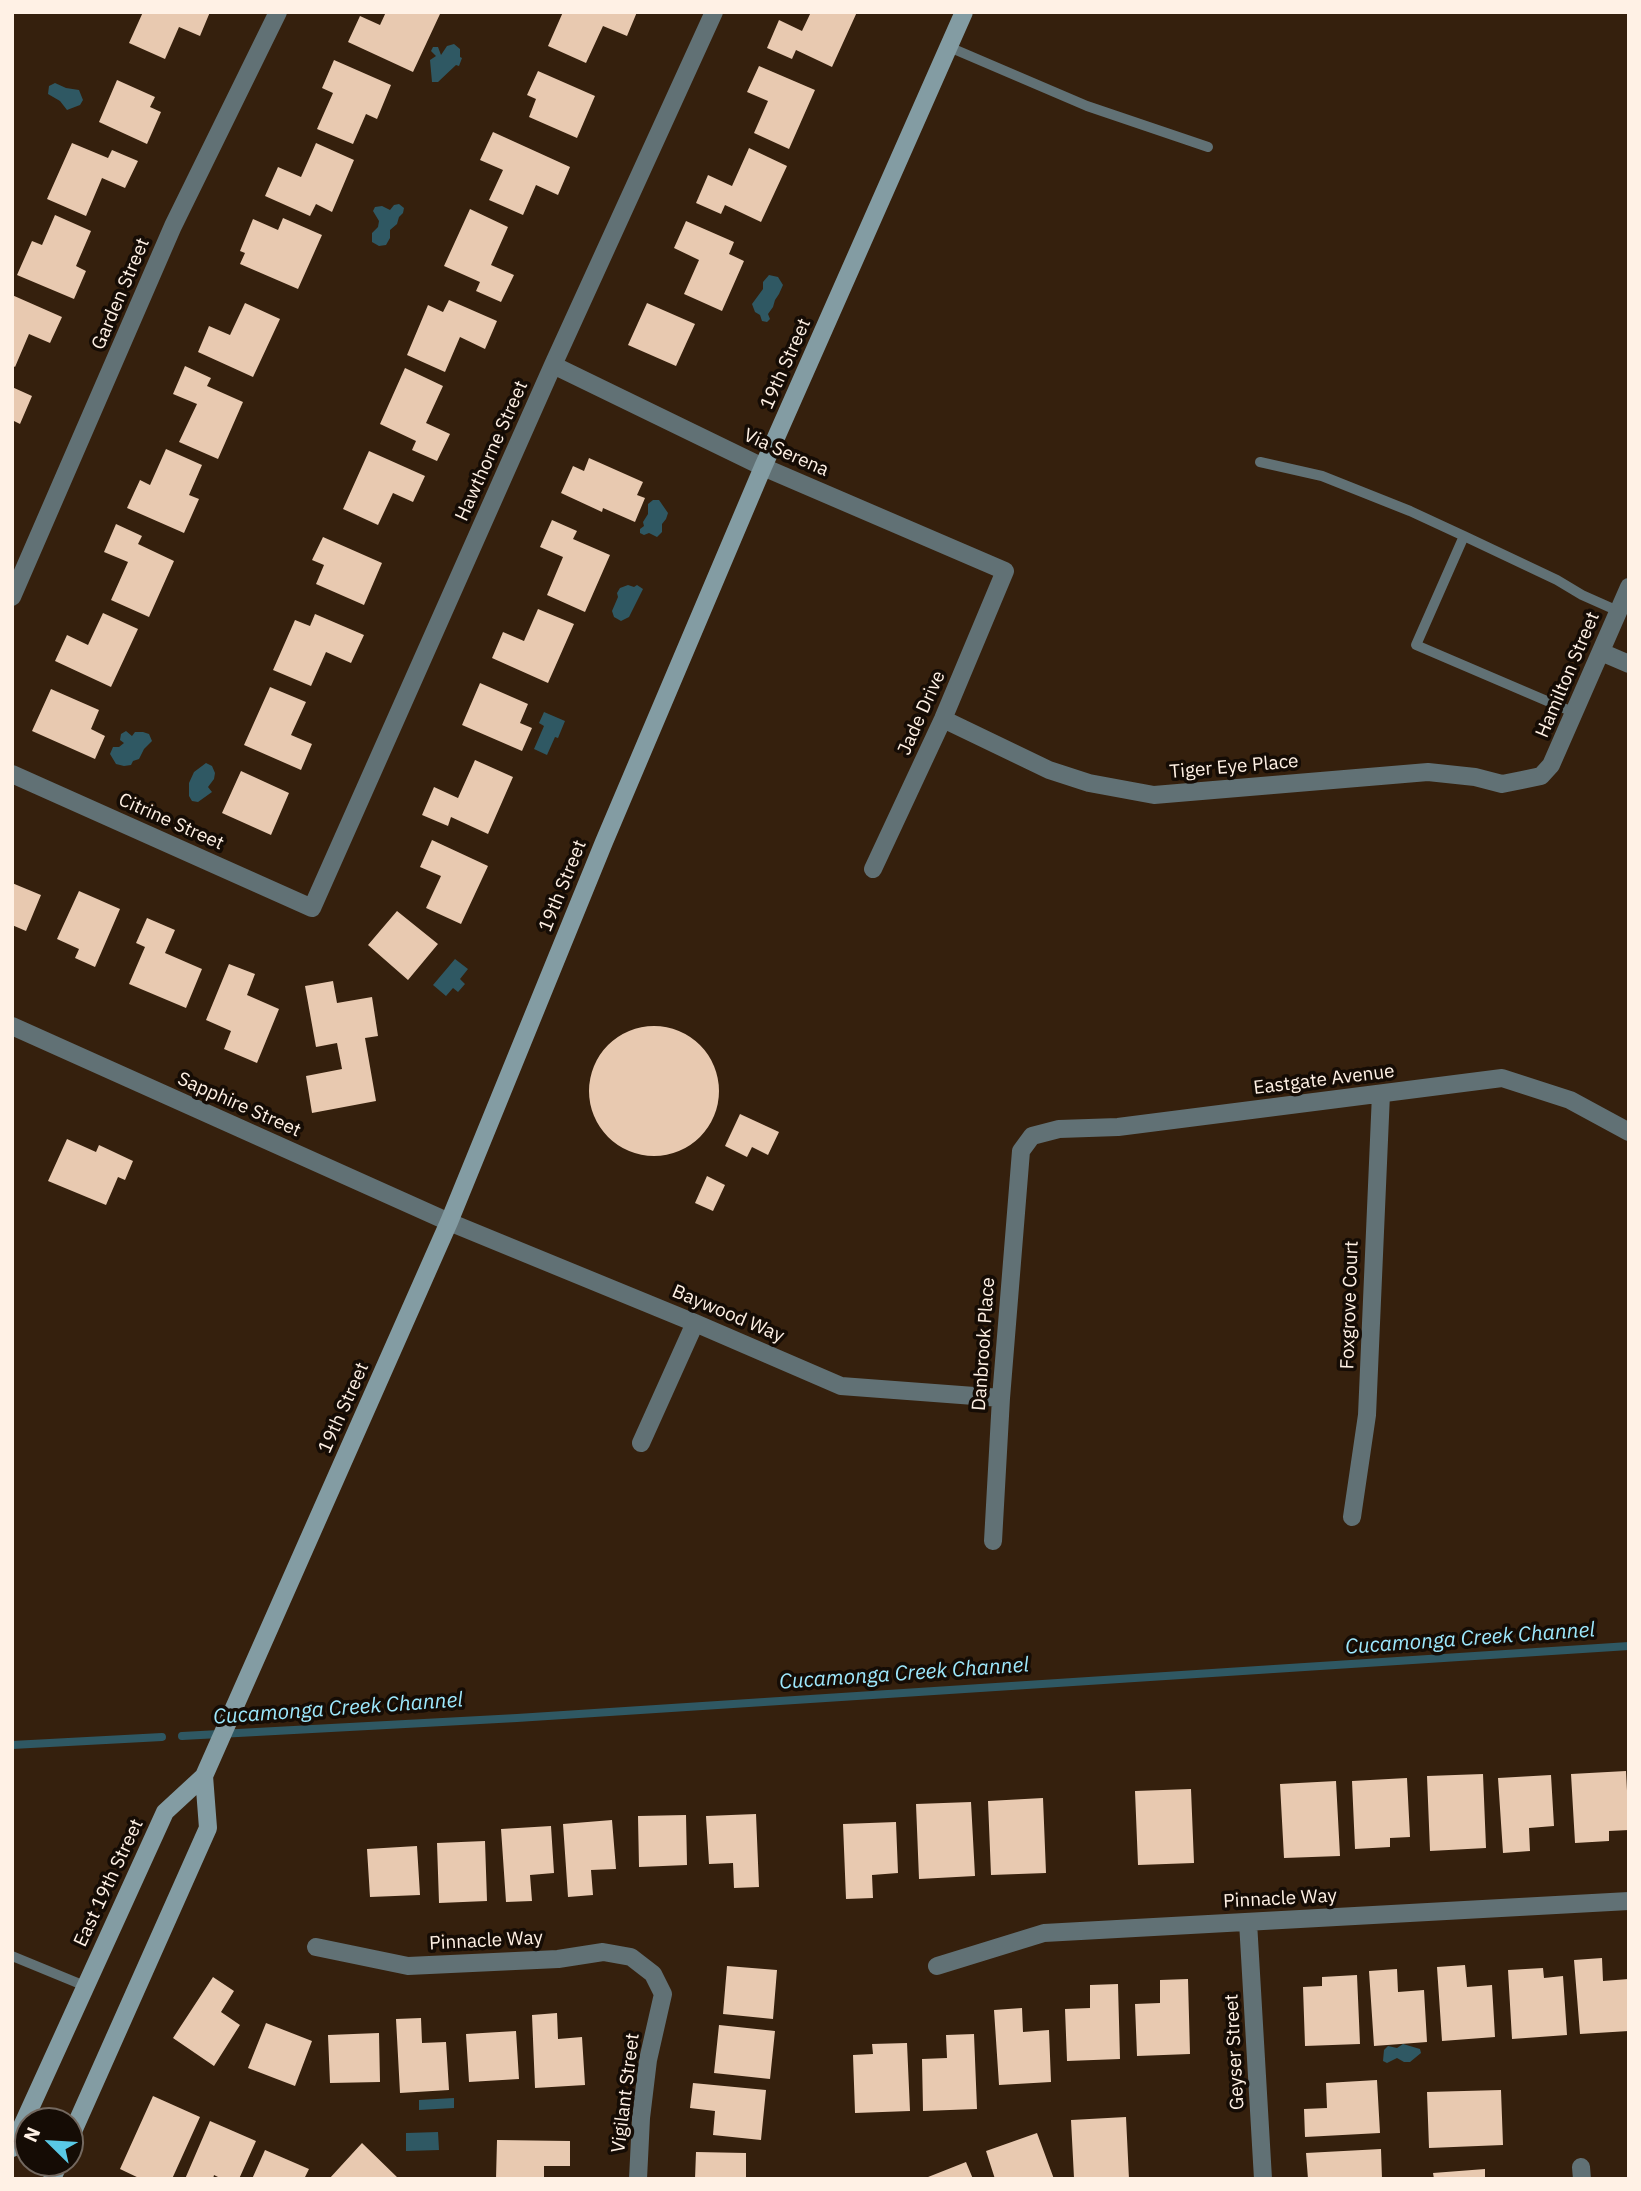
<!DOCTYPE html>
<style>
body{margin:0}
#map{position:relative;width:1641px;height:2191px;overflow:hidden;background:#35200d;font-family:"IBM Plex Sans",sans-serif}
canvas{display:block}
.frame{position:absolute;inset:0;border:14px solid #fff1e5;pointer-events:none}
.north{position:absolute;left:14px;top:2107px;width:70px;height:70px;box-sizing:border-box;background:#150c05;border:2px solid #73685f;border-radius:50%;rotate:294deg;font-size:19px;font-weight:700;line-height:28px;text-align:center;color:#fff1e5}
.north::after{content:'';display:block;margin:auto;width:24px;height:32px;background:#59c8e5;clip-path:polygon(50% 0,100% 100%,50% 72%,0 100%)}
</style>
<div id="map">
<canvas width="1641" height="2191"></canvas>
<div class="frame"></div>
<div class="north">N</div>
</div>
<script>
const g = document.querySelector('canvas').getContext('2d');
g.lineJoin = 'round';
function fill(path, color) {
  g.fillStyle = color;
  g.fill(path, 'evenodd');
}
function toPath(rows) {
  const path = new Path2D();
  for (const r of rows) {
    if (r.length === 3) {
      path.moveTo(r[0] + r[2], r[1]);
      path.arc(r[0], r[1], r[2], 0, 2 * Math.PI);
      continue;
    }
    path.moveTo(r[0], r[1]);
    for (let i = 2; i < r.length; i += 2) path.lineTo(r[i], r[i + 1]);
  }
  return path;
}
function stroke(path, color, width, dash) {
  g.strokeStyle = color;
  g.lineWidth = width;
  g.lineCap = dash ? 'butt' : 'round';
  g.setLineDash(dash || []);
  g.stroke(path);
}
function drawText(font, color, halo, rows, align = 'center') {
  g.font = font + ' "IBM Plex Sans",sans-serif';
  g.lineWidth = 7;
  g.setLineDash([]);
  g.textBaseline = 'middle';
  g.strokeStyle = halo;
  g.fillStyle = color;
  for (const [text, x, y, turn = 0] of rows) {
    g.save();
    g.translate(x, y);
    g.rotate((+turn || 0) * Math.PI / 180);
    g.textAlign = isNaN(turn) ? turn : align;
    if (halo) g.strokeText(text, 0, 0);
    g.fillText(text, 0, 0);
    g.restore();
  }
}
fill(toPath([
 [454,44,460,49,460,57,462,58,459,66,456,65,438,82,432,82,430,60,436,56,431,51,433,47,438,47,441,55,447,46],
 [55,83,66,88,79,90,83,100,80,105,67,110,60,101,48,94,49,86],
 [399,204,404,208,403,213,399,217,397,224,390,230,390,238,386,245,379,246,372,242,372,233,378,227,379,221,373,211,375,207,382,206,390,210,394,205],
 [769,275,778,277,783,285,779,294,775,300,773,307,768,314,770,319,767,322,762,321,760,315,755,312,752,304,763,289,763,282],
 [653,500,659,500,668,513,666,519,662,524,662,532,657,537,649,533,644,535,640,533,640,529,644,526,643,522,648,514,648,504],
 [628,585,634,587,637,585,643,589,629,617,621,621,614,617,612,611,618,597,617,593,620,588],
 [544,712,565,721,558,738,555,737,547,755,534,749,544,726,539,723],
 [126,731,132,736,135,732,143,732,149,734,152,741,144,749,139,759,133,761,131,765,124,766,116,764,110,754,113,747,119,747,124,743,120,740,121,734],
 [206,763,212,766,215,773,214,779,208,787,212,792,198,802,192,801,189,796,189,783,194,772],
 [455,959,468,969,460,979,465,984,458,992,453,988,446,996,433,985],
 [1403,2044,1420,2049,1421,2053,1410,2062,1404,2062,1397,2058,1387,2063,1383,2061,1384,2050,1388,2046,1397,2048],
 [454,2098,454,2108,419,2110,419,2100],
 [438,2132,439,2150,406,2151,406,2133]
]), '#2f5863');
stroke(toPath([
 [182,1736,517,1718,1629,1646],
 [12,1745,162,1737]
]), '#2f5863', 8);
fill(toPath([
 [143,12,210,12,200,36,179,27,165,59,129,43],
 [386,12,440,14,413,72,348,42,360,16,380,25],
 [563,12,637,12,627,36,603,26,586,63,548,46],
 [811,12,857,12,832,67,796,50,792,59,767,48,779,20,802,31],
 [334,60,391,85,377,119,366,114,353,144,317,129,333,93,322,88],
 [759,66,815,90,789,149,754,133,768,101,747,92],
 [538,71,595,96,577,138,529,117,536,99,527,95],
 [117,80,155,97,150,107,161,112,147,144,99,122],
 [493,132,570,167,558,195,536,185,523,215,489,200,503,170,480,160],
 [72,143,108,158,112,150,138,161,125,188,102,178,86,216,47,199],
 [316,143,354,160,332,212,316,204,310,216,265,196,278,167,301,177],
 [749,148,787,166,761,222,725,205,721,214,696,203,708,175,732,186],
 [470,209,508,227,491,265,514,275,501,302,476,291,480,282,444,266],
 [55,215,91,231,76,266,86,271,74,299,17,275,32,241,42,245],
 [283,218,322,235,298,289,240,264,245,253,240,251,253,219,278,230],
 [686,221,734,242,729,254,744,261,722,311,684,294,699,260,674,248],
 [12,295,62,317,50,343,29,334,15,367,12,365],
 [449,300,497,321,485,349,460,337,445,372,407,355,428,305,443,312],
 [245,303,280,319,253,377,198,352,209,326,230,335],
 [647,303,695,324,676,366,628,345],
 [185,366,211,378,207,386,243,402,218,459,179,442,197,404,173,394],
 [405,368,443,386,426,423,450,434,437,461,412,450,416,441,380,424],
 [12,387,32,396,20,424,12,420],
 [166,449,202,465,189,495,199,499,184,533,127,508,140,480,150,485],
 [369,451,425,476,413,502,393,493,378,525,343,509],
 [589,458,643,482,637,495,645,498,635,522,603,508,602,512,561,493,573,466,584,471],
 [552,520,577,531,573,539,610,555,585,612,547,595,563,557,540,547],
 [116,524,142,536,138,544,174,561,149,617,111,600,128,562,104,552],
 [323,537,382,563,364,605,316,584,324,565,312,560],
 [538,609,574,624,548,683,492,658,503,632,524,641],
 [103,613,138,629,111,687,55,661,67,635,88,645],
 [315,614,364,635,351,663,326,652,311,686,273,670,295,620,310,626],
 [480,683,528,704,520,723,532,728,522,751,462,725],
 [270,687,306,702,291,735,312,744,301,770,244,745],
 [51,689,99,710,91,729,105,736,95,759,32,731],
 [475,760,513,777,488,834,451,817,448,826,422,815,434,787,458,798],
 [241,771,289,793,271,835,222,813],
 [432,840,488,866,461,924,426,908,441,876,420,867],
 [12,883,41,895,26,931,12,925],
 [79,891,120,909,95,967,75,958,79,949,57,939],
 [397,911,438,944,408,980,368,945],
 [147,918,175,930,165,953,202,969,186,1008,129,984,145,947,136,943],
 [229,964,255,974,247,995,279,1009,257,1063,224,1049,231,1031,206,1020],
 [333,981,337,1003,372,997,378,1036,365,1038,376,1101,312,1113,306,1076,342,1069,337,1043,316,1047,305,986],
 [654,1091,65],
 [740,1114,779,1132,768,1155,752,1147,747,1157,725,1146],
 [67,1139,96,1152,99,1145,133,1161,125,1180,118,1177,106,1205,48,1181],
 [707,1176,725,1185,713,1211,695,1203],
 [1626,1771,1629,1830,1609,1831,1609,1841,1575,1843,1571,1774],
 [1483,1774,1486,1848,1430,1851,1427,1776],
 [1551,1775,1554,1826,1529,1828,1530,1851,1503,1853,1498,1778],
 [1407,1778,1410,1837,1390,1838,1390,1847,1355,1849,1352,1781],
 [1336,1781,1340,1856,1284,1858,1280,1784],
 [1191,1789,1194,1863,1138,1865,1135,1791],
 [1043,1798,1046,1873,991,1875,988,1801],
 [971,1802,975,1876,919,1879,916,1804],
 [756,1814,759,1887,734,1888,733,1863,709,1864,706,1816],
 [686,1815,687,1865,639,1867,638,1816],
 [612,1820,616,1869,591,1870,593,1895,568,1897,563,1824],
 [896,1822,898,1873,872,1875,873,1898,846,1899,843,1824],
 [551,1826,554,1873,530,1875,532,1901,506,1902,501,1829],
 [485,1841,487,1901,439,1903,437,1843],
 [417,1846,420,1895,370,1897,367,1849],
 [1602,1958,1603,1981,1629,1979,1629,2031,1580,2034,1574,1960],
 [1465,1965,1467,1987,1492,1985,1495,2037,1442,2041,1437,1967],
 [727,1966,777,1970,773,2019,723,2014],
 [1543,1968,1544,1978,1563,1976,1567,2035,1512,2039,1508,1970],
 [1397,1969,1398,1992,1424,1990,1427,2042,1374,2046,1369,1971],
 [1357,1975,1360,2044,1305,2046,1303,1987,1322,1986,1322,1977],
 [213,1977,234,1991,221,2012,240,2025,214,2066,173,2038],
 [1188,1979,1190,2054,1137,2056,1135,2004,1160,2003,1160,1980],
 [1118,1984,1120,2059,1067,2061,1065,2009,1090,2008,1090,1985],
 [1022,2008,1023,2032,1049,2030,1051,2082,999,2085,994,2010],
 [557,2013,558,2039,582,2037,585,2085,535,2088,532,2015],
 [421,2018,422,2043,446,2042,449,2090,400,2093,396,2019],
 [266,2023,312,2041,295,2086,248,2068],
 [719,2025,775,2031,770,2079,714,2073],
 [516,2031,519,2079,469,2082,466,2034],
 [379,2033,380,2082,330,2083,328,2035],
 [974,2034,977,2109,923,2111,922,2059,947,2058,946,2035],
 [907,2043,910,2111,855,2113,853,2055,873,2054,872,2044],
 [1377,2080,1380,2133,1305,2137,1304,2109,1327,2108,1326,2083],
 [693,2083,766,2090,761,2140,713,2135,715,2111,690,2108],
 [1501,2090,1503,2145,1429,2148,1427,2092],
 [153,2096,200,2117,172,2179,141,2179,120,2169],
 [1126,2117,1129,2179,1074,2178,1071,2120],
 [210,2121,256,2141,239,2179,222,2179,214,2175,213,2179,185,2179],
 [1037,2133,1054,2179,995,2179,986,2151],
 [497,2140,570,2141,570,2166,544,2166,544,2179,496,2179],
 [362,2143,399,2179,329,2179],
 [1381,2149,1382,2179,1308,2179,1306,2153],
 [265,2150,309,2169,304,2179,252,2179],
 [696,2152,746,2153,746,2179,695,2179],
 [966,2162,973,2179,923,2179],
 [1485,2169,1485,2179,1434,2179,1433,2173]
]), '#e8c9b0');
stroke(toPath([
 [949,47,1087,106,1208,147],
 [1260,462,1322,476,1410,511,1464,536],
 [1575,713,1416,645,1464,536,1557,580,1582,595,1618,611],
 [12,1956,85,1986]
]), '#617175', 10);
stroke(toPath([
 [553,365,763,467,1005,571,943,719,873,869],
 [12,597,173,226,278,12],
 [1601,652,1629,664],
 [943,719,1049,770,1089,783,1154,795,1428,772,1475,777,1502,784,1522,780,1541,776,1551,765,1629,587],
 [12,774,312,908,553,365,714,12],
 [12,1026,449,1222,695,1323,841,1386,1001,1398],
 [641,1443,695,1323],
 [1352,1517,1367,1415,1381,1094],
 [993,1541,1001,1398,1021,1151,1032,1136,1059,1129,1118,1127,1502,1078,1570,1100,1629,1132],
 [1248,1922,1263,2179],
 [316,1947,408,1966,558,1959,603,1952,631,1957,653,1974,663,1994,648,2060,641,2118,638,2179],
 [937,1966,1044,1933,1629,1901],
 [1581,2167,1582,2179]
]), '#617175', 18);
stroke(toPath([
 [70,2138,208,1828,204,1776],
 [12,2148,165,1812,204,1776,449,1222,604,842,763,467,964,12],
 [52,2179,59,2163]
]), '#839ca3', 18);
drawText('19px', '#fff1e5', '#150c05', [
 ["Garden Street",121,294,-67],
 ["19th Street",786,364,-66],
 ["Hawthorne Street",492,451,-66],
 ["Via Serena",786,453,24],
 ["Hamilton Street",1568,675,-67],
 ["Jade Drive",922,713,-66],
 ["Tiger Eye Place",1234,767,-5],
 ["Citrine Street",171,822,24],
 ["19th Street",563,886,-68],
 ["Eastgate Avenue",1324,1080,-7],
 ["Sapphire Street",239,1105,24],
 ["Foxgrove Court",1350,1305,-88],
 ["Baywood Way",728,1314,23],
 ["Danbrook Place",984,1344,-86],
 ["19th Street",344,1408,-66],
 ["East 19th Street",109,1883,-65],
 ["Pinnacle Way",1280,1899,-3],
 ["Pinnacle Way",486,1941,-3],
 ["Geyser Street",1235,2052,-93],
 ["Vigilant Street",626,2093,-83]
]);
drawText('italic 21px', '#9de8fd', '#150c05', [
 ["Cucamonga Creek Channel",1470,1639,-4],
 ["Cucamonga Creek Channel",904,1674,-4],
 ["Cucamonga Creek Channel",338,1709,-4]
]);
</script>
